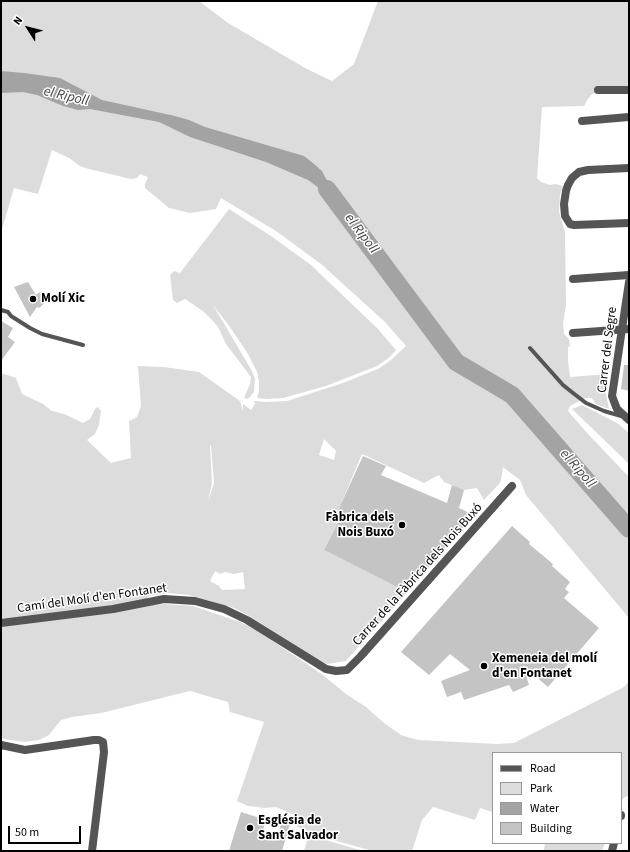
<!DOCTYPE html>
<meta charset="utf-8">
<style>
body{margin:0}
#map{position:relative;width:630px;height:852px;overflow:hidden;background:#fff;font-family:"Source Sans 3",sans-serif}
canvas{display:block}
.frame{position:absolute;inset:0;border:2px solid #000;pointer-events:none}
.legend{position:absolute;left:492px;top:752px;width:130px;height:92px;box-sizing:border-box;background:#fff;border:1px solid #999;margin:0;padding:5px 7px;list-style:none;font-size:12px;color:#000}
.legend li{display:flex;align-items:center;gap:8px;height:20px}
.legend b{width:20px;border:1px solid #999}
.north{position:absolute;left:8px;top:8px;width:40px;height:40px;-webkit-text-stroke:3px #fff;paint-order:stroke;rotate:306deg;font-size:11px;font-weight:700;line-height:16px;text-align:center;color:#000}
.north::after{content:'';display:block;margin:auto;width:14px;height:18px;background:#000;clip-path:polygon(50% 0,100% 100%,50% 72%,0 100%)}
.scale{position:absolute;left:8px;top:826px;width:73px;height:18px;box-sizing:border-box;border:2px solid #000;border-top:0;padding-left:5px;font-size:12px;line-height:14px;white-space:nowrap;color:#000;-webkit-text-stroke:3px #fff;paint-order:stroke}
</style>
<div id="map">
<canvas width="630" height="852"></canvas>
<div class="frame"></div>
<ul class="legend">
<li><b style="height:5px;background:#555"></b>Road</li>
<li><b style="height:11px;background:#dcdcdc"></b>Park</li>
<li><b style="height:11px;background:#a3a3a3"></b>Water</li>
<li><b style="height:11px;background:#c4c4c4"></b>Building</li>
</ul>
<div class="north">N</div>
<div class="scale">50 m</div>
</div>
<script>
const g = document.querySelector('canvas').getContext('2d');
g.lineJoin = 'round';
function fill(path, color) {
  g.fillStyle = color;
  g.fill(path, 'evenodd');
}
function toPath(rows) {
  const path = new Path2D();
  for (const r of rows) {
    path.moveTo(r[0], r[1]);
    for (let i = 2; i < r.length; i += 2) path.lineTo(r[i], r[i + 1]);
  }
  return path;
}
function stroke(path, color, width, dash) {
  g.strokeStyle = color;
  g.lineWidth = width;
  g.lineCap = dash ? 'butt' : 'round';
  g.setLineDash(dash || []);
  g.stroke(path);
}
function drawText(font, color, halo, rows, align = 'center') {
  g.font = font + ' "Source Sans 3",sans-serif';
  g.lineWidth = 3;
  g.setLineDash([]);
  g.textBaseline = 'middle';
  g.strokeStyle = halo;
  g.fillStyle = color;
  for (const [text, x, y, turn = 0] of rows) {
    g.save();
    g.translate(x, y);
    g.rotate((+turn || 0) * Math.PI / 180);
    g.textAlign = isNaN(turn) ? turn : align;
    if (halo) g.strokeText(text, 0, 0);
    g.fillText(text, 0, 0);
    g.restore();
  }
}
fill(toPath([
 [1,1,199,1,228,23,307,69,332,81,354,64,378,1,629,1,629,86,605,87,591,95,587,100,584,106,542,107,537,178,541,182,550,185,555,184,563,186,560,194,559,212,565,232,566,305,563,323,564,334,569,339,570,346,568,347,568,361,570,377,608,374,606,394,609,409,596,404,592,398,585,398,570,406,568,411,588,434,629,477,629,618,526,495,520,480,503,467,501,480,499,484,484,500,477,488,464,490,444,482,439,475,424,483,362,454,335,518,339,521,324,550,407,592,346,661,327,664,318,660,251,617,234,608,189,595,168,593,149,596,141,604,120,608,164,604,193,606,240,622,258,631,323,675,346,694,366,707,384,723,401,735,418,740,497,744,514,743,624,687,629,681,629,796,625,797,621,801,621,753,493,753,493,812,480,808,475,820,433,807,422,820,412,851,373,851,311,834,296,826,294,815,276,807,265,808,248,806,237,801,264,722,230,712,228,702,190,691,101,713,72,717,61,720,49,735,39,740,25,742,10,740,1,738,1,373,16,378,22,394,43,404,52,411,64,414,83,423,90,419,95,409,98,407,101,411,99,425,95,434,87,440,111,463,131,458,129,421,137,417,141,406,138,366,164,367,199,372,240,401,243,411,243,404,251,410,255,404,254,401,266,402,287,401,343,383,378,369,391,360,406,346,385,322,321,264,276,231,221,198,216,209,190,213,169,208,145,188,145,184,148,177,140,174,137,178,131,179,89,169,80,166,69,158,52,150,38,194,14,188,1,233],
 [324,439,336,451,334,460,319,455],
 [210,445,211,446,214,483,208,502,212,483],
 [215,571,220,574,225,572,234,574,243,572,245,589,222,590,219,586,210,581],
 [229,209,271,236,311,265,377,328,396,350,390,357,377,366,326,386,283,398,267,399,257,398,259,391,259,381,257,372,248,354,230,327,213,305,252,371,255,379,254,392,250,397,247,399,244,398,250,384,251,377,226,344,218,327,211,319,203,311,185,299,177,303,173,300,170,275,174,271,180,273],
 [582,405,617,423,629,433,629,464,572,409],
 [309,835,363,851,304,851],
 [545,843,605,843,602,851,544,850]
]), '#dcdcdc');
fill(toPath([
 [1,71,24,73,60,78,102,100,175,116,189,120,205,127,304,156,314,164,322,171,341,208,327,194,308,180,266,162,190,137,159,122,90,109,78,110,63,106,37,95,23,92,1,93]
]), '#a3a3a3');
stroke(toPath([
 [327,189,456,362,512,395,629,529]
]), '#a3a3a3', 18);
fill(toPath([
 [28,282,36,295,40,292,47,301,39,308,37,307,30,317,14,287],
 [1,321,13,328,8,337,15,342,1,361],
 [624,365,629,365,629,391,621,389],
 [363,456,386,466,381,475,447,503,452,485,464,490,459,508,474,515,407,592,324,550,339,521,335,517],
 [512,526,530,542,529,544,553,564,552,566,570,582,565,589,569,592,564,598,599,628,548,687,523,666,529,685,513,692,509,685,464,700,461,692,447,697,441,681,470,670,450,654,429,675,401,652],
 [241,812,266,820,262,833,277,837,282,821,290,824,282,851,229,851]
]), '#c4c4c4');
stroke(toPath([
 [1,310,8,312,11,316,30,328,42,334,83,345],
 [530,348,563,385,573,393,586,403,604,411,621,416]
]), '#555', 4);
stroke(toPath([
 [598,90,629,90],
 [582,121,629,117],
 [629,168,588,170,579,172,572,178,568,185,566,191,564,204,565,216,570,224,574,225,629,223],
 [573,279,629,275],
 [573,333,629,329],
 [1,623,113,609,164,599,195,601,224,609,247,620,326,669,336,671,347,670,360,657,512,486],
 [1,745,25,750,94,740,99,740,103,742,104,752,92,851],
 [621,816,621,815],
 [612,851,614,843]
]), '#555', 8);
stroke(toPath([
 [629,282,612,396,615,404,617,409,629,420]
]), '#555', 8);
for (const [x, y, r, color] of [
 [33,299,4,"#000"],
 [402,525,4,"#000"],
 [484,666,4,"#000"],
 [250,828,4,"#000"]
]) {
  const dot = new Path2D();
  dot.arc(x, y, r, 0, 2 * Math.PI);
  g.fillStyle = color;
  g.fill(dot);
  stroke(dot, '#fff', 1.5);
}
drawText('bold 13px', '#000', '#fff', [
 ["Molí Xic",41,299],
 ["Fàbrica dels",394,518,"right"],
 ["Nois Buxó",394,533,"right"],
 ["Xemeneia del molí",492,659],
 ["d'en Fontanet",492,674],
 ["Església de",258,821],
 ["Sant Salvador",258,836]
], 'left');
drawText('13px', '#000', '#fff', [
 ["Carrer del Segre",608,350,-83],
 ["Carrer de la Fàbrica dels Nois Buxó",418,575,-48],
 ["Camí del Molí d'en Fontanet",92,599,-8]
]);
drawText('italic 14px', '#444', '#fff', [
 ["el Ripoll",66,97,13],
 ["el Ripoll",361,234,53],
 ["el Ripoll",577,469,49]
]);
</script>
